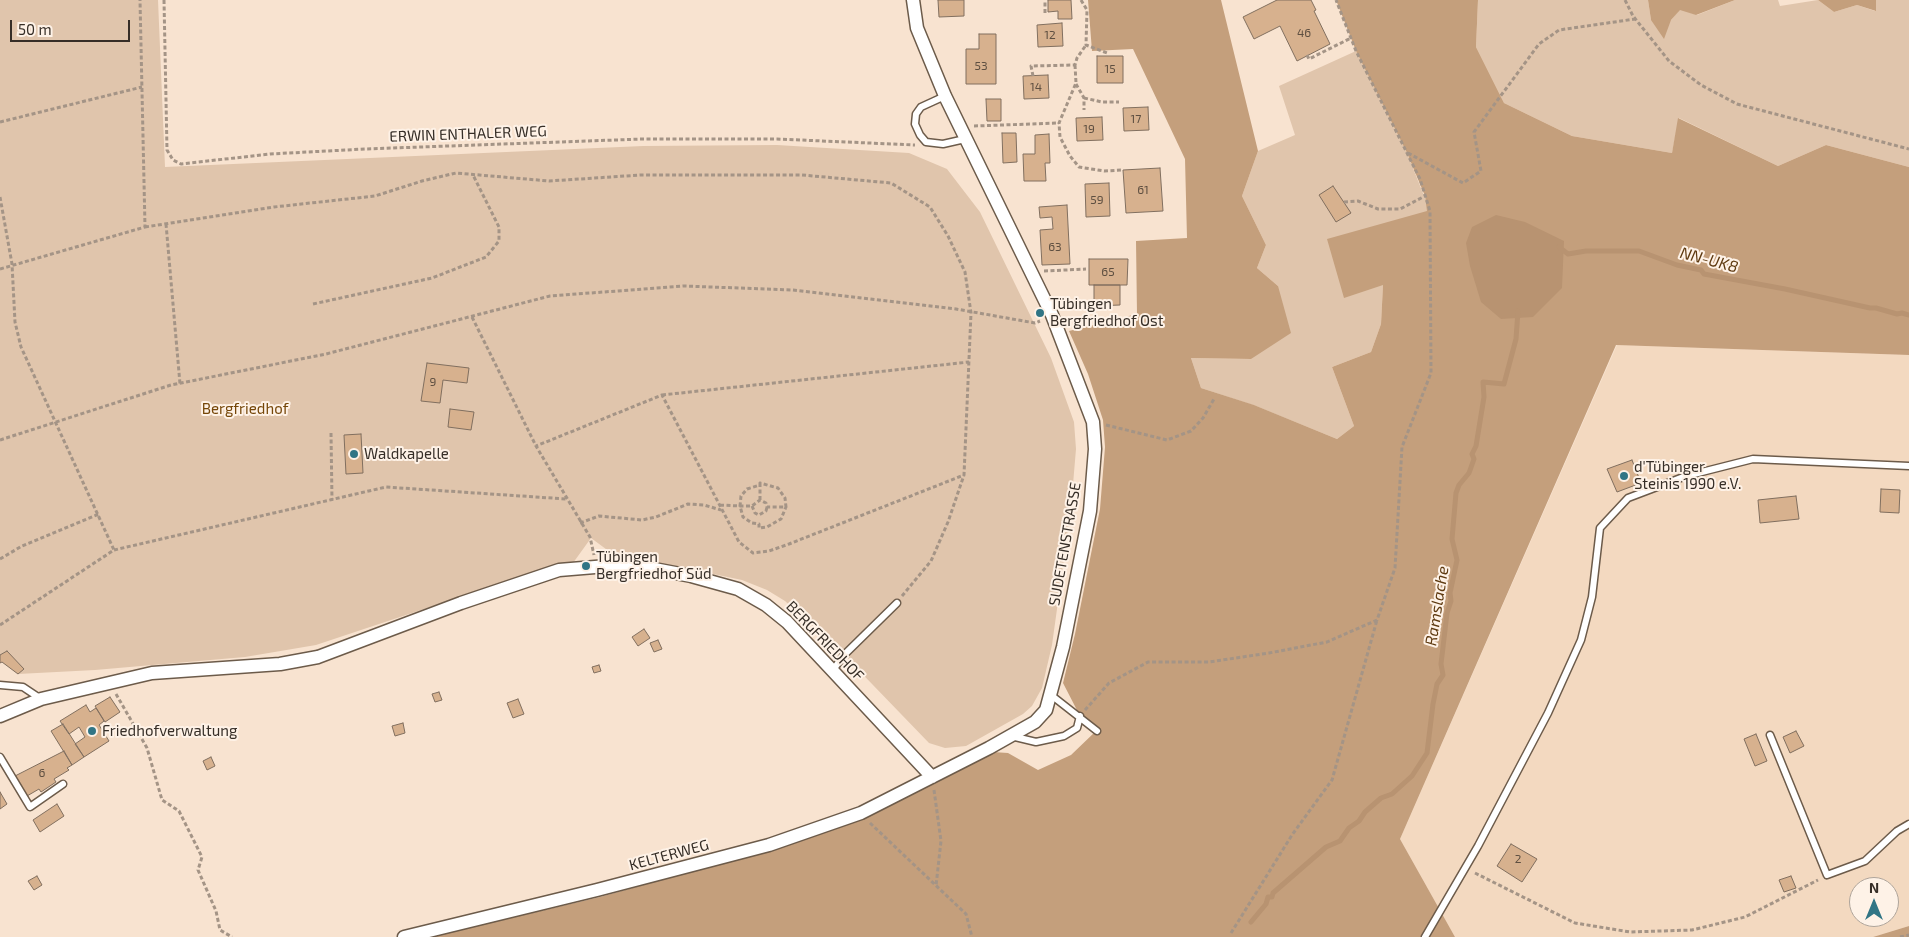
<!DOCTYPE html>
<meta charset="utf-8">
<style>
body{margin:0}
#map{position:relative;width:1909px;height:937px;overflow:hidden;background:#f8e3d0;font-family:"Exo 2",sans-serif}
canvas{display:block}
.north{position:absolute;left:1849px;top:877px;width:50px;height:50px;box-sizing:border-box;background:#fef2e7;border:1px solid #aea49a;border-radius:50%;rotate:0deg;font-size:14px;font-weight:700;line-height:20px;text-align:center;color:#362e27}
.north::after{content:'';display:block;margin:auto;width:18px;height:22px;background:#317585;clip-path:polygon(50% 0,100% 100%,50% 72%,0 100%)}
.scale{position:absolute;left:10px;top:20px;width:120px;height:22px;box-sizing:border-box;border:2px solid #362e27;border-top:0;padding-left:6px;font-size:15px;line-height:18px;white-space:nowrap;color:#362e27;-webkit-text-stroke:4px #fef2e7;paint-order:stroke}
</style>
<div id="map">
<canvas width="1909" height="937"></canvas>
<div class="north">N</div>
<div class="scale">50 m</div>
</div>
<script>
const g = document.querySelector('canvas').getContext('2d');
g.lineJoin = 'round';
function fill(path, color) {
  g.fillStyle = color;
  g.fill(path, 'evenodd');
}
function toPath(rows) {
  const path = new Path2D();
  for (const r of rows) {
    path.moveTo(r[0], r[1]);
    for (let i = 2; i < r.length; i += 2) path.lineTo(r[i], r[i + 1]);
  }
  return path;
}
function stroke(path, color, width, dash) {
  g.strokeStyle = color;
  g.lineWidth = width;
  g.lineCap = dash ? 'butt' : 'round';
  g.setLineDash(dash || []);
  g.stroke(path);
}
function drawText(font, color, halo, rows, align = 'center') {
  g.font = font + ' "Exo 2",sans-serif';
  g.lineWidth = 4;
  g.setLineDash([]);
  g.textBaseline = 'middle';
  g.strokeStyle = halo;
  g.fillStyle = color;
  for (const [text, x, y, turn = 0] of rows) {
    g.save();
    g.translate(x, y);
    g.rotate((+turn || 0) * Math.PI / 180);
    g.textAlign = isNaN(turn) ? turn : align;
    if (halo) g.strokeText(text, 0, 0);
    g.fillText(text, 0, 0);
    g.restore();
  }
}
fill(toPath([
 [1617,345,1909,355,1909,926,1873,937,1455,937,1400,839],
 [1859,887,1889,887,1889,917,1859,917]
]), '#f3d9c0');
fill(toPath([
 [0,0,158,0,165,167,643,146,777,145,909,153,947,169,980,212,1051,358,1074,422,1076,449,1071,508,1052,645,1042,688,1032,706,1023,714,966,746,945,748,929,743,844,655,785,601,767,590,742,580,694,570,646,563,614,555,591,538,573,563,460,597,316,645,245,657,95,670,18,674,2,662,0,663],
 [1478,0,1648,0,1651,20,1671,20,1680,9,1697,15,1735,0,1778,0,1780,6,1818,0,1834,12,1857,5,1875,11,1876,0,1909,0,1909,167,1826,145,1778,166,1679,118,1672,153,1572,136,1504,103,1476,47],
 [1356,51,1407,153,1430,211,1383,285,1381,324,1371,352,1332,367,1354,426,1337,439,1256,406,1201,388,1191,358,1251,359,1278,286,1257,268,1266,245,1242,196,1258,151,1295,135,1279,86]
]), '#e0c5ac');
fill(toPath([
 [1088,0,1221,0,1258,151,1242,196,1266,245,1257,268,1278,286,1291,333,1251,359,1191,358,1201,388,1254,405,1337,439,1354,426,1332,367,1371,352,1381,324,1383,285,1344,298,1327,239,1427,211,1425,196,1407,153,1356,51,1336,0,1478,0,1476,47,1504,103,1572,136,1672,153,1678,118,1778,166,1826,145,1909,167,1909,355,1616,345,1400,839,1455,937,430,937,600,897,773,849,993,752,1008,753,1038,770,1071,755,1096,731,1080,716,1063,683,1075,634,1100,509,1105,447,1103,420,1088,374,1069,331,1137,314,1136,241,1187,238,1185,159,1133,49,1092,51],
 [1648,0,1735,0,1696,15,1680,10,1671,20,1664,39,1651,20],
 [1818,0,1876,0,1876,11,1857,5,1834,12],
 [1909,926,1909,937,1873,937]
]), '#c49f7c');
fill(toPath([
 [1496,215,1525,222,1564,241,1562,288,1533,317,1501,319,1481,302,1470,266,1466,243,1472,227]
]), '#b89371');
stroke(toPath([
 [1559,247,1568,254,1586,251,1639,251,1677,265,1701,270,1704,274,1785,289,1870,308,1876,308,1897,314,1902,313,1909,315],
 [1251,922,1266,904,1268,897,1272,897,1273,893,1326,847,1340,841,1349,828,1359,821,1365,812,1381,798,1392,794,1412,776,1427,753,1433,704,1437,684,1443,675,1441,664,1447,613,1451,601,1450,593,1457,560,1452,539,1456,493,1459,485,1469,473,1474,459,1472,454,1476,446,1484,397,1483,382,1504,384,1516,339,1518,311]
]), '#b89371', 5);
const building = toPath([
 [938,0,964,0,964,16,939,17,938,0],
 [1048,0,1071,0,1072,19,1058,19,1058,11,1048,12,1048,0],
 [1277,0,1311,0,1316,10,1314,11,1330,44,1297,61,1280,26,1254,39,1243,17,1277,0],
 [1062,23,1063,46,1038,47,1037,25,1062,23],
 [979,34,996,34,996,84,966,84,966,49,979,49,979,34],
 [1097,56,1123,56,1123,83,1097,83,1097,56],
 [1048,75,1049,98,1024,99,1023,76,1048,75],
 [986,99,1001,99,1001,121,987,121,986,99],
 [1148,107,1149,130,1124,131,1123,108,1148,107],
 [1102,117,1103,140,1077,141,1076,118,1102,117],
 [1002,133,1016,133,1017,162,1003,163,1002,133],
 [1049,134,1050,163,1045,163,1046,181,1024,181,1023,154,1035,154,1035,135,1049,134],
 [1160,168,1163,211,1126,213,1123,170,1160,168],
 [1109,183,1110,216,1086,217,1085,184,1109,183],
 [1333,186,1351,213,1336,222,1319,195,1333,186],
 [1067,205,1070,264,1042,265,1040,230,1053,229,1052,217,1040,218,1039,207,1067,205],
 [1089,259,1128,259,1127,285,1089,285,1089,259],
 [1094,285,1120,285,1120,305,1094,306,1094,285],
 [427,363,469,368,467,383,443,380,440,403,421,401,427,363],
 [450,409,474,412,471,430,448,427,450,409],
 [361,434,363,473,346,474,344,435,361,434],
 [1632,460,1641,483,1617,492,1607,469,1632,460],
 [1881,489,1900,490,1899,513,1880,512,1881,489],
 [1796,496,1799,519,1760,523,1758,500,1796,496],
 [644,629,650,638,638,646,632,637,644,629],
 [658,640,662,649,654,652,650,643,658,640],
 [7,651,24,669,18,674,2,662,0,663,0,655,7,651],
 [599,665,601,671,594,673,592,667,599,665],
 [439,692,442,700,435,702,432,694,439,692],
 [110,697,120,712,105,722,95,706,110,697],
 [518,699,524,714,513,718,507,703,518,699],
 [86,705,90,712,96,708,104,721,99,725,109,741,84,757,75,744,85,737,79,727,69,734,60,721,86,705],
 [403,723,405,733,395,736,392,726,403,723],
 [63,724,84,757,72,765,51,731,63,724],
 [1796,731,1804,746,1790,753,1783,737,1796,731],
 [1756,734,1767,761,1755,766,1744,739,1756,734],
 [64,751,72,765,67,768,69,770,54,779,56,782,41,792,39,789,27,796,15,776,64,751],
 [211,757,215,766,207,770,203,761,211,757],
 [0,792,7,804,0,809,0,792],
 [57,804,64,816,40,832,33,820,57,804],
 [1511,844,1537,859,1522,882,1497,866,1511,844],
 [37,876,42,885,34,890,28,881,37,876],
 [1791,876,1796,888,1784,892,1779,880,1791,876]
]);
fill(building, '#d7b18e');
stroke(building, '#816f5f', 1);
const service = toPath([
 [945,96,921,107,916,114,915,124,920,135,926,142,943,144,965,139],
 [833,670,844,655,897,603],
 [0,685,23,687,41,699],
 [1051,695,1097,731],
 [1770,735,1827,875,1865,861,1897,831,1909,824],
 [1011,736,1036,742,1064,736,1077,728,1080,716],
 [0,757,30,807,63,784],
 [1425,937,1478,846,1548,713,1581,640,1592,597,1600,528,1628,498,1686,476,1753,459,1909,466]
]);
const minor = toPath([
 [0,716,41,699,152,673,280,664,318,657,461,603,559,570,619,565,649,568,691,576,738,589,766,605,787,622,932,777],
 [404,937,597,890,769,845,861,813,989,748,1035,722,1046,710,1063,647,1090,511,1095,449,1093,422,1052,315,945,96,917,28,913,0]
]);
stroke(service, '#6c5b4a', 9);
stroke(minor, '#6c5b4a', 15);
stroke(toPath([
 [164,0,167,150,173,160,181,164,270,154,365,149,643,139,777,139,915,145],
 [1081,0,1087,10,1086,45,1107,53],
 [1625,0,1633,16,1669,61,1701,85,1737,104,1909,149],
 [1045,13,1045,0],
 [1307,55,1309,59,1351,38],
 [1075,65,1076,83,1059,123,1060,137,1070,156,1079,167,1104,171,1122,170],
 [1033,76,1031,66,1075,65,1077,58,1086,45],
 [1076,84,1084,98,1084,110],
 [1084,98,1102,102,1119,102],
 [0,122,142,87],
 [974,126,1059,123],
 [1408,153,1463,183,1481,171,1474,132,1539,44,1559,30,1635,19],
 [0,197,12,264,15,322,21,347,114,550],
 [1344,202,1358,201,1378,209,1400,209,1425,196],
 [166,224,180,384],
 [145,227,274,207,375,196,422,181,456,173,549,181,641,175,802,175,891,183,930,207,948,236,965,272,971,313,964,475,789,544,769,551,753,553,739,542,662,395,536,446],
 [0,269,145,227,140,0],
 [1044,271,1086,269],
 [313,304,432,278,486,257,499,241,499,227,473,175],
 [472,317,536,446,590,537,594,555],
 [662,395,969,362],
 [1106,425,1167,440,1191,431,1203,418,1214,399],
 [331,433,332,500],
 [0,440,171,385,326,354,550,296,684,286,793,290,956,309,1035,323,1040,321],
 [760,500,760,485],
 [720,505,740,506,752,506,760,500,766,503,767,507,786,507,785,498,778,488,760,483,760,485,747,489,741,496,740,506,743,517,752,523,759,524,759,528,767,527,781,519,786,507],
 [752,506,755,513,759,515,766,511,767,507],
 [580,523,599,516,642,520,656,517,688,504,704,505,721,510],
 [0,559,22,546,99,514],
 [902,596,931,561,948,522,964,475],
 [0,625,114,550,386,487,566,499],
 [116,694,147,748,162,800,179,811,202,857,198,870,216,911,220,930,232,937],
 [1085,710,1109,683,1148,662,1209,662,1269,653,1327,642,1377,620,1395,568,1402,447,1431,373,1430,211,1420,179,1356,51,1336,0],
 [934,790,941,841,936,886],
 [870,823,966,914,972,937],
 [1475,873,1575,923,1630,932,1692,930,1745,917,1818,880],
 [1231,933,1292,835,1332,780,1377,620],
 [1900,937,1909,935]
]), '#a49486', 3, [4, 2.5]);
stroke(service, '#fff', 6);
stroke(minor, '#fff', 12);
for (const [x, y, r, color] of [
 [1040,313,5,"#317585"],
 [354,454,5,"#317585"],
 [1624,476,5,"#317585"],
 [586,566,5,"#317585"],
 [92,731,5,"#317585"]
]) {
  const dot = new Path2D();
  dot.arc(x, y, r, 0, 2 * Math.PI);
  g.fillStyle = color;
  g.fill(dot);
  stroke(dot, '#fef2e7', 2);
}
drawText('12px', '#5e4f41', null, [
 ["46",1304,33],
 ["12",1050,35],
 ["53",981,66],
 ["15",1110,69],
 ["14",1036,87],
 ["17",1136,119],
 ["19",1089,129],
 ["61",1143,190],
 ["59",1097,200],
 ["63",1055,247],
 ["65",1108,272],
 ["9",433,382],
 ["6",42,773],
 ["2",1518,859]
]);
drawText('15px', '#362e27', '#fef2e7', [
 ["ERWIN ENTHALER WEG",468,134,-2],
 ["SUDETENSTRASSE",1065,544,-80],
 ["BERGFRIEDHOF",825,641,46],
 ["KELTERWEG",669,855,-15]
]);
drawText('15px', '#362e27', '#fef2e7', [
 ["Tübingen",1050,304],
 ["Bergfriedhof Ost",1050,321],
 ["Waldkapelle",364,454],
 ["d'Tübinger",1634,467],
 ["Steinis 1990 e.V.",1634,484],
 ["Tübingen",596,557],
 ["Bergfriedhof Süd",596,574],
 ["Friedhofverwaltung",102,731]
], 'left');
drawText('15px', '#754608', '#fef2e7', [
 ["Bergfriedhof",245,409]
]);
drawText('italic 16px', '#5e390f', '#fef2e7', [
 ["NN-UK8",1709,260,15],
 ["Ramslache",1437,606,-81]
]);
</script>
